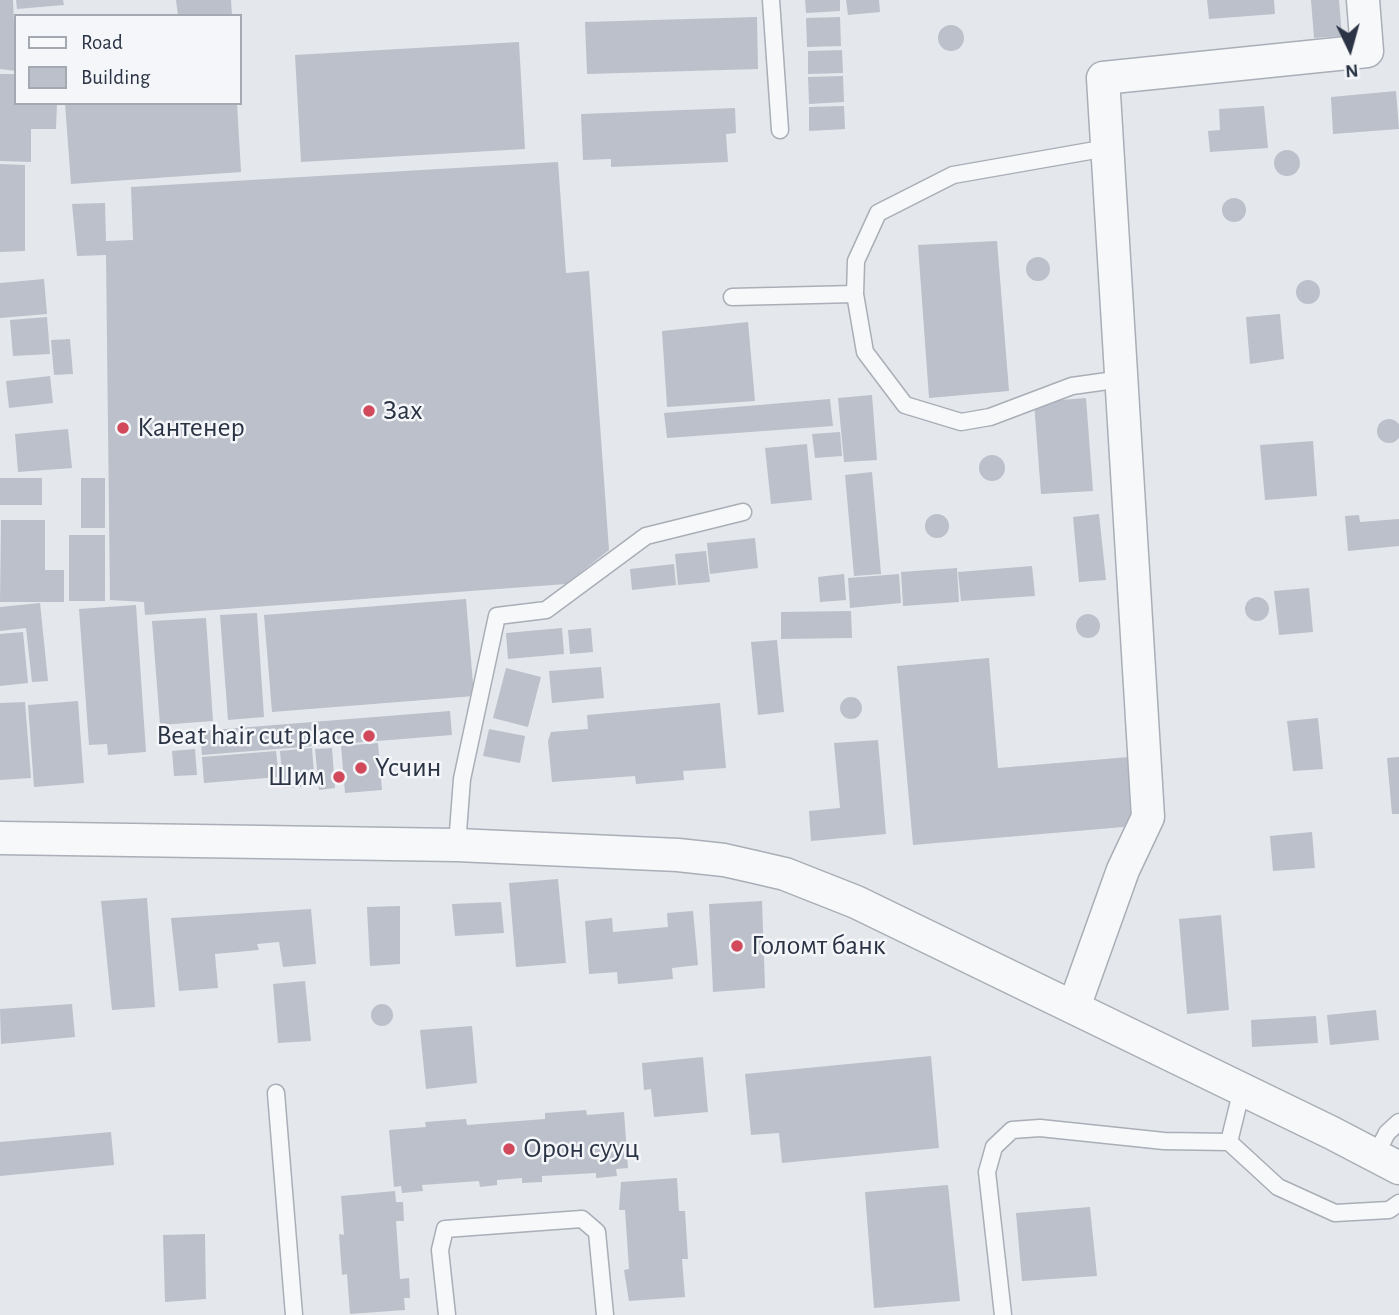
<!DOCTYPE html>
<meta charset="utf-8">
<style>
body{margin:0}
#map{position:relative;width:1399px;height:1315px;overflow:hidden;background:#e4e7ec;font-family:"Alegreya Sans",sans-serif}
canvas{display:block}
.legend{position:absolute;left:14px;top:14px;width:228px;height:91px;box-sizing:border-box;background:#f4f6f9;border:2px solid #a4a8b1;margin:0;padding:9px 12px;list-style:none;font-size:21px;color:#2b3445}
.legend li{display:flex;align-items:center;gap:14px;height:35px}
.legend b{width:35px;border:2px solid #a4a8b1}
.north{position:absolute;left:1315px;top:14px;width:70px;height:70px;-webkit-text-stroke:5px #f4f6f9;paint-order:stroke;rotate:175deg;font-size:19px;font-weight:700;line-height:28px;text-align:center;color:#2b3445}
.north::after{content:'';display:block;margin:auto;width:24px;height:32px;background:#2b3445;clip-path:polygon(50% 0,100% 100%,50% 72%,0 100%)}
</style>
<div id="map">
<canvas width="1399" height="1315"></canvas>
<ul class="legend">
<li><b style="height:9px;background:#f7f8fa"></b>Road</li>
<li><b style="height:19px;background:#bbc0ca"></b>Building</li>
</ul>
<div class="north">N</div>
</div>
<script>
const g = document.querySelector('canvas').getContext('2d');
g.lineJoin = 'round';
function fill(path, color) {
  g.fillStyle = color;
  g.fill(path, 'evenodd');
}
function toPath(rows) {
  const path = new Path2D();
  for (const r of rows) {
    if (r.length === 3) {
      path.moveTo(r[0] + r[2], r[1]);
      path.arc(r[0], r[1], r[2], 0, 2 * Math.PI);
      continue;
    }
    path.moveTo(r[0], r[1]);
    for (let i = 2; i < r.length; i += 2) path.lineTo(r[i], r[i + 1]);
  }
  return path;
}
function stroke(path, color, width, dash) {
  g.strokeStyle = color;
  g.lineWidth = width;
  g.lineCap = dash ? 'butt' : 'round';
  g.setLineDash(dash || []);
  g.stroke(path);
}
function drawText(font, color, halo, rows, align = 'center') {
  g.font = font + ' "Alegreya Sans",sans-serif';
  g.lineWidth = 5;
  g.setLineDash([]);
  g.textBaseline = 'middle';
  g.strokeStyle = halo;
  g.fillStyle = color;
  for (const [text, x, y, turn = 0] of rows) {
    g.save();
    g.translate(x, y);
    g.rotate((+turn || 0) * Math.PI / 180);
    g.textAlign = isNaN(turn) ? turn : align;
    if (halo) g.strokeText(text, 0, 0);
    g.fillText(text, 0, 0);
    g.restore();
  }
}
fill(toPath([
 [0,0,13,0,16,71,0,69],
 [16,0,63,0,64,5,17,9],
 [176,0,231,0,232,16,178,16],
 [805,0,840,0,840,11,806,13],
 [846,0,879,0,880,12,848,15],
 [1207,0,1274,0,1275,14,1209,19],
 [1311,0,1339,0,1342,36,1314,38],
 [757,17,758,69,587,74,585,22],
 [840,17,841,46,807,47,806,18],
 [951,38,13],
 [519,42,525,149,301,162,295,55],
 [842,50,843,73,808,74,808,51],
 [0,74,16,74,16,103,57,103,56,129,31,129,31,162,0,161],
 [843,76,844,102,809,104,808,77],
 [1396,91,1399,129,1333,134,1331,97],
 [65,103,237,103,241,172,71,184],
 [844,106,845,129,809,131,809,107],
 [1264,106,1268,148,1210,152,1208,131,1220,130,1219,109],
 [735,108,736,133,726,134,728,162,611,167,611,159,583,160,581,114],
 [1287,163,13],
 [558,162,566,273,589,271,609,550,566,584,145,615,144,602,110,600,106,255,77,256,72,204,105,203,106,241,133,240,131,187],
 [0,164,25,165,25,251,0,252],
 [1234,210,12],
 [997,241,1009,391,929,398,918,245],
 [1038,269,12],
 [44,279,47,314,0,318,0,283],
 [1308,292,12],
 [1280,314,1284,359,1250,364,1246,317],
 [47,317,50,354,13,356,10,320],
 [748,322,755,401,667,407,662,331],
 [70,339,73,374,54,375,51,340],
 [50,376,53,403,9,408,6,381],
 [872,395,877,460,844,462,838,398],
 [1086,398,1093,491,1041,494,1034,402],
 [830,399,833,426,667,438,664,413],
 [1389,431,12],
 [68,429,72,468,18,472,15,434],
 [840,432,842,456,815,458,812,434],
 [1313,441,1317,496,1265,500,1260,445],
 [807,444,812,500,771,504,765,448],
 [992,468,13],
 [872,472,881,574,854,576,845,475],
 [0,478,42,478,42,505,0,505],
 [81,478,105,478,105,528,81,528],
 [937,526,12],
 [1099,514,1106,580,1079,582,1073,517],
 [1359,515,1360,522,1399,519,1399,546,1348,551,1345,516],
 [1,520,45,520,45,570,64,570,64,602,0,602],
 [69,535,105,535,105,601,69,601],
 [755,538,758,568,710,574,707,543],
 [706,551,710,582,678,585,675,554],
 [674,564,676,585,632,590,630,569],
 [1032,566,1035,596,961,601,958,572],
 [957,568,959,602,903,606,901,572],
 [844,574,846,600,820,602,818,577],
 [899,574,901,603,850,608,848,578],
 [1309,588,1313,632,1279,635,1274,591],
 [1257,609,12],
 [466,599,474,696,272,712,264,615],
 [40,603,48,681,32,682,26,628,0,631,0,607],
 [136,605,146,752,108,755,107,744,89,745,79,609],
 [851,611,852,638,781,639,781,612],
 [257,613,264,717,228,720,220,615],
 [1088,626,12],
 [206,618,213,721,160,725,152,621],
 [562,628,564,654,508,659,506,633],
 [591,628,593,652,570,654,568,630],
 [23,632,28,683,0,686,0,634],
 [777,640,784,712,758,715,751,642],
 [989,658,998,768,1129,757,1135,826,913,845,897,666],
 [601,667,604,698,552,703,549,671],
 [506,668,541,677,528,727,493,718],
 [851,708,11],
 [78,701,84,783,34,787,28,705],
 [25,702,31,778,0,780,0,703],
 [720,703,726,768,683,771,684,780,636,784,635,776,552,782,548,741,551,732,588,729,587,715],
 [450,711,452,735,202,755,200,731],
 [1318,718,1323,769,1293,771,1287,721],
 [489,729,525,736,520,763,483,756],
 [878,740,886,834,811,841,809,811,840,808,834,743],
 [378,743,382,790,345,793,341,746],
 [312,748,315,786,283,788,280,751],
 [332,748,335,788,319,790,315,749],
 [195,749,197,775,174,776,172,751],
 [276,751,279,777,204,783,202,757],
 [1399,757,1399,814,1392,814,1387,758],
 [1312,832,1315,868,1273,871,1270,836],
 [558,879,566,963,516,967,509,883],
 [147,898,155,1007,112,1010,101,901],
 [762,901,765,988,713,992,709,904],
 [501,902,504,933,455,936,452,904],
 [400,906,400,964,370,966,367,907],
 [311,909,316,964,283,967,279,942,257,944,259,950,215,954,218,988,179,991,171,918],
 [693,911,698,965,672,968,673,979,618,984,617,972,589,974,585,921,612,918,613,932,668,927,667,913],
 [1221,915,1229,1010,1187,1014,1179,919],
 [305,981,311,1041,278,1043,273,984],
 [72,1004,75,1037,1,1044,0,1009],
 [382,1015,11],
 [1376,1010,1379,1040,1330,1045,1327,1015],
 [1316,1016,1318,1043,1252,1047,1251,1020],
 [472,1026,477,1083,426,1089,420,1030],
 [931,1056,939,1148,782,1163,779,1133,751,1135,745,1074],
 [703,1057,708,1112,654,1117,651,1089,644,1090,642,1063],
 [586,1110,587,1115,624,1112,628,1168,616,1169,617,1176,596,1178,596,1173,542,1176,542,1182,522,1183,522,1178,497,1180,497,1185,480,1187,479,1181,422,1185,423,1191,402,1193,401,1186,394,1187,389,1130,426,1127,425,1122,466,1119,467,1125,545,1119,545,1113],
 [111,1132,114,1165,0,1176,0,1142],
 [677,1178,679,1211,685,1211,688,1259,682,1259,685,1297,629,1301,624,1270,629,1269,625,1210,619,1210,621,1182],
 [948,1185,960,1301,874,1308,865,1192],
 [395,1191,396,1202,403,1202,404,1221,396,1221,400,1279,409,1278,410,1298,404,1298,405,1310,350,1314,347,1274,342,1275,339,1234,344,1235,341,1196],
 [1090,1207,1097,1276,1022,1281,1016,1213],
 [205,1234,206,1299,165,1302,163,1235]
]), '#bbc0ca');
const service = toPath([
 [771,0,780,130],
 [1107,148,953,175,878,213,856,261,855,294,865,352,905,405,961,422,990,417,1072,386,1122,379],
 [732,297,855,294],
 [457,845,462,779,497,616,546,610,646,536,743,512],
 [276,1093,294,1315],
 [1229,1142,1242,1089],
 [1375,1156,1387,1133,1399,1122],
 [447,1315,440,1250,445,1229,582,1219,597,1232,605,1315],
 [1003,1315,987,1172,994,1147,1012,1130,1040,1128,1164,1141,1229,1142,1278,1187,1335,1213,1389,1210,1399,1203]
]);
const minor = toPath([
 [0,838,457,845,678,855,724,860,755,867,785,874,856,902,1332,1133,1399,1168],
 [1074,1007,1123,870,1148,817,1103,78,1367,51,1363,0]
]);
stroke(service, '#a9aeb7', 19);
stroke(minor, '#a9aeb7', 35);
stroke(service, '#f7f8fa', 16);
stroke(minor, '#f7f8fa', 32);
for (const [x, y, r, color] of [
 [369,411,7,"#d1495b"],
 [123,428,7,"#d1495b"],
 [369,736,7,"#d1495b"],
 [361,768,7,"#d1495b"],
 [339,777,7,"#d1495b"],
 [737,946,7,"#d1495b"],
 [509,1149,7,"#d1495b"]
]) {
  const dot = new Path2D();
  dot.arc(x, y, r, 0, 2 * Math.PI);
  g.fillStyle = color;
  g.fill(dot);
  stroke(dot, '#f4f6f9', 2.5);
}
drawText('28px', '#2b3445', '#f4f6f9', [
 ["Зах",383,411],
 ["Кантенер",137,428],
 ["Beat hair cut place",355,736,"right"],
 ["Үсчин",375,768],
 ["Шим",325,777,"right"],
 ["Голомт банк",751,946],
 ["Орон сууц",523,1149]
], 'left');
</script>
